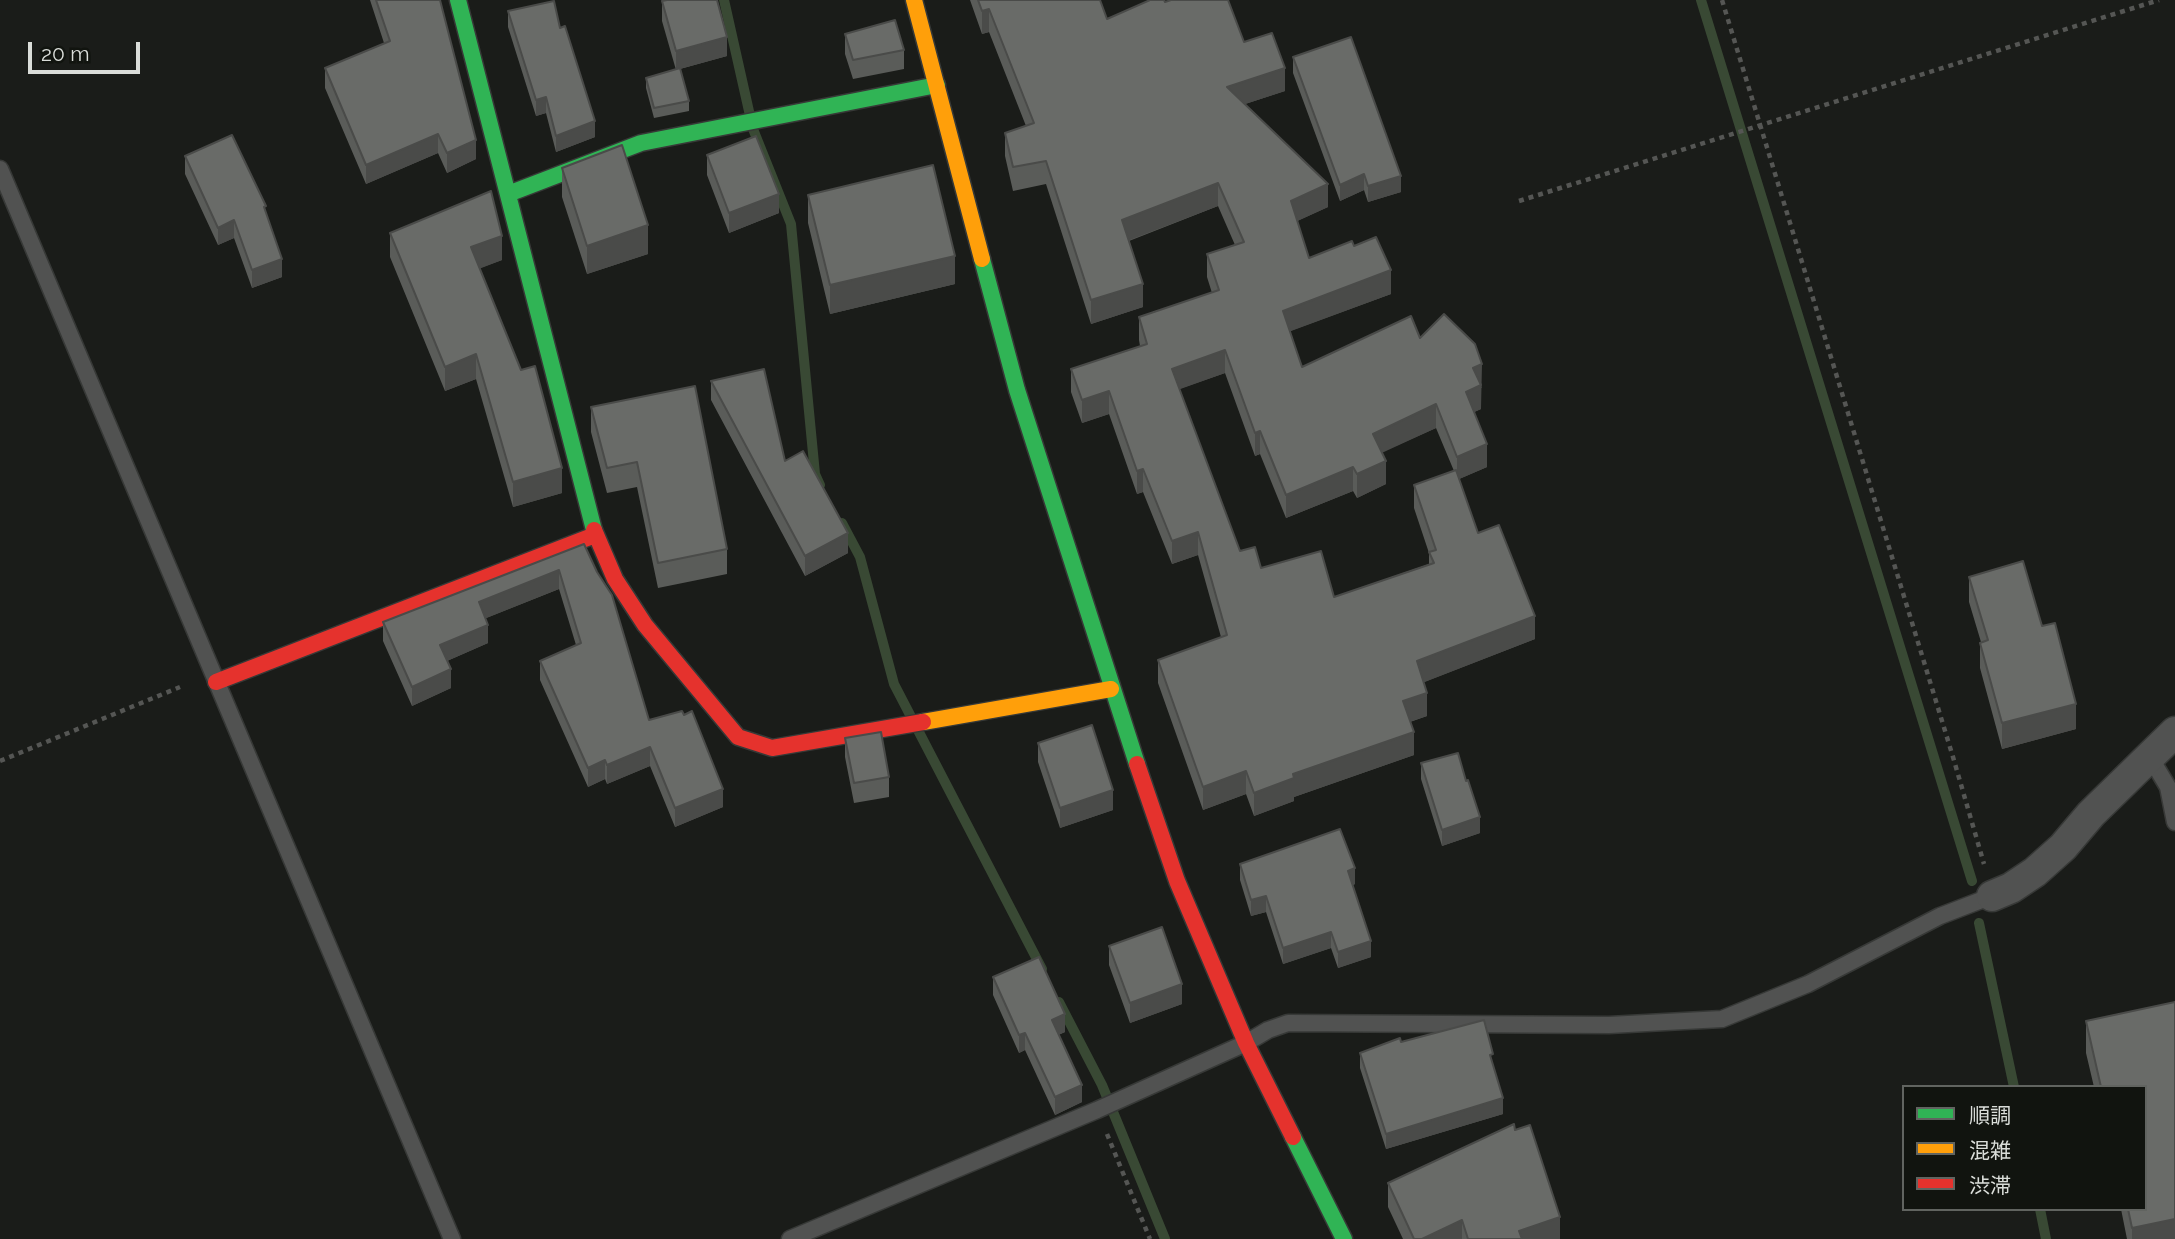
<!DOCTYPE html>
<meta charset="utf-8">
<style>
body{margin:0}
#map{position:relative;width:2175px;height:1239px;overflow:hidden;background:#1a1c19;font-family:Raleway,"Noto Sans JP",sans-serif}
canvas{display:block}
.legend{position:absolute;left:1902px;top:1085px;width:245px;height:126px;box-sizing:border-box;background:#11140f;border:2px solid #616460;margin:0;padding:9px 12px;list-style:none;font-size:21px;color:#daddd9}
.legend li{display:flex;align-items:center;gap:14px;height:35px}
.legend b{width:35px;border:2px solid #616460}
.scale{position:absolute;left:28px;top:42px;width:112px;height:32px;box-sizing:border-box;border:4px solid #daddd9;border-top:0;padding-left:9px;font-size:21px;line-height:24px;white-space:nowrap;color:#daddd9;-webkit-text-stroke:5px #11140f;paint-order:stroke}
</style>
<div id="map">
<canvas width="2175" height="1239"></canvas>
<ul class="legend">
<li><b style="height:9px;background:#30b455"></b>順調</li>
<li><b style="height:9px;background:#ff9f0a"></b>混雑</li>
<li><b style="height:9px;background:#e5322d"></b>渋滞</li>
</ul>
<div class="scale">20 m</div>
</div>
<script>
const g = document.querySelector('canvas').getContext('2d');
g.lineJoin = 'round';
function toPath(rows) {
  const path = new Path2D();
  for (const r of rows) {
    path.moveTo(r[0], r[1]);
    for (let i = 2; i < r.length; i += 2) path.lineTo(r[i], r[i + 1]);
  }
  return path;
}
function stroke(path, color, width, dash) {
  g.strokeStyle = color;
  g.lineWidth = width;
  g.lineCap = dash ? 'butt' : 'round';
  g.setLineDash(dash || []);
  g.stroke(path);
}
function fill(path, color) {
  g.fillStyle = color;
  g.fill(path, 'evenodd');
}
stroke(toPath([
 [724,0,753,129,791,224,815,474,820,485],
 [1701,0,1972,881],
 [842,523,860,557,894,684,1042,969],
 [1979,923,2014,1087],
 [1059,1002,1102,1085,1165,1239],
 [2040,1209,2046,1239]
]), '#394934', 10);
const lane = toPath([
 [0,169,452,1239],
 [2150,757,2168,787,2175,822],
 [790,1239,1097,1110,1246,1043,1268,1030,1288,1023,1609,1025,1722,1019,1808,984,1940,916,1992,896]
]);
const street = toPath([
 [1992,896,2011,888,2035,872,2063,847,2091,814,2175,732]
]);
const fast = toPath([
 [458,0,594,530],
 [508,194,641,143,937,85],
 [982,259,1017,390,1137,764],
 [1293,1137,1344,1239]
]);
const slow = toPath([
 [914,0,982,259],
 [923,722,1111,689]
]);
const jam = toPath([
 [594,530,615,579,645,625,738,737,772,748,923,722],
 [216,682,595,535],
 [1137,764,1177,881,1246,1043,1293,1137]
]);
stroke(lane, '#373937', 19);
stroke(street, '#373937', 33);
stroke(fast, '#373937', 19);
stroke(slow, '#373937', 19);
stroke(jam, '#373937', 19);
stroke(toPath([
 [1722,0,1953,757,1984,864],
 [1519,201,2159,0],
 [0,761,180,687],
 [1107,1134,1150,1239]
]), '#555654', 4.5, [5, 5]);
stroke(lane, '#515251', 16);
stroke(street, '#515251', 30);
stroke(fast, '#30b455', 16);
stroke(slow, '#ff9f0a', 16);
stroke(jam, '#e5322d', 16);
fill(toPath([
 [370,0,440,0,476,159,447,173,438,153,366,184,325,88,325,68,384,43],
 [970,0,1100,0,1107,19,1165,2,1244,42,1285,91,1245,104,1328,207,1297,221,1309,258,1354,246,1391,294,1290,331,1302,367,1420,338,1482,387,1481,388,1481,409,1474,412,1487,467,1459,479,1478,533,1535,639,1424,682,1427,716,1410,722,1414,755,1294,797,1294,801,1254,816,1246,794,1203,810,1158,683,1158,660,1221,637,1198,555,1172,564,1143,492,1137,494,1109,414,1082,423,1071,392,1071,369,1140,346,1139,340,1139,317,1212,293,1207,277,1207,254,1235,245,1218,206,1129,241,1143,307,1091,324,1046,184,1013,191,1005,156,1005,133,1026,126,989,32,982,34],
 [1225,373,1255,456,1260,454,1286,518,1353,491,1357,498,1386,484,1382,452,1436,428,1454,471,1414,485,1414,508,1429,553,1429,564,1334,597,1261,568,1240,551,1179,389],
 [662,1,727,56,680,69,689,101,689,111,654,118,646,88,646,78,676,70,662,21],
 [508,11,560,28,595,137,556,152,546,113,536,116,508,27],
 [845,34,904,50,904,69,853,79,845,54],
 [1293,57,1401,192,1368,202,1364,190,1340,201,1293,73],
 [707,155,779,213,729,233,707,175],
 [185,156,266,212,282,277,252,288,234,238,218,245,185,174],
 [562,168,648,254,587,274,562,197],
 [808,195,955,284,830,314,808,223],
 [390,233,502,260,480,268,562,493,513,507,476,379,445,391,390,257],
 [711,381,785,461,848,553,805,576,711,400],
 [591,407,727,549,727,574,658,588,637,487,607,493,591,432],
 [584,544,649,720,723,807,675,827,650,766,607,784,605,779,588,787,540,680,540,661,576,645,559,589,486,618,488,643,447,661,451,688,412,706,383,641,383,622],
 [1969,577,2042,626,2076,729,2002,749,1980,668,1980,643,1981,642,1969,602],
 [845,738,889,777,889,797,854,803,845,757],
 [1038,743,1113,810,1060,828,1038,762],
 [1421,763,1480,833,1442,846,1421,779],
 [1240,864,1355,884,1353,885,1371,957,1338,968,1331,948,1283,964,1266,912,1251,916,1240,880],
 [1109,946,1182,1004,1130,1023,1109,965],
 [993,977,1065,1032,1058,1035,1082,1102,1055,1115,1025,1050,1019,1053,993,995],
 [2175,1002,2175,1239,2127,1239,2121,1209,2145,1209,2145,1087,2094,1087,2086,1053,2086,1021],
 [1401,1042,1493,1064,1503,1114,1386,1149,1360,1068,1360,1053],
 [1388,1183,1560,1239,1403,1239,1388,1207]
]), '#5a5c59');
fill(toPath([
 [989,9,989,32,982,34,982,11],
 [727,37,727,56,676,70,676,51],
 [1285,68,1285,91,1227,110,1227,87],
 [546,97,546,113,536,116,536,100],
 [595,121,595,137,556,152,556,136],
 [438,134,438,153,366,184,366,165],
 [476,140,476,159,447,173,447,153],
 [1364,174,1364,190,1340,201,1340,185],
 [1401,176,1401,192,1368,202,1368,186],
 [1218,183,1218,206,1122,243,1122,220],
 [1328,184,1328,207,1291,224,1291,201],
 [779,194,779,213,729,233,729,213],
 [234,220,234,238,218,245,218,228],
 [648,225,648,254,587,274,587,246],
 [502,236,502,260,471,272,471,247],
 [955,256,955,284,830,314,830,285],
 [282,259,282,277,252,288,252,270],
 [1391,270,1391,294,1283,334,1283,311],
 [1143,284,1143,307,1091,324,1091,300],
 [1225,350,1225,373,1172,392,1172,369],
 [476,354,476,379,445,391,445,367],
 [1482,364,1481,409,1466,416,1466,392,1473,368],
 [1109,391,1109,414,1082,423,1082,400],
 [1436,404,1436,428,1373,457,1373,434],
 [1260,431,1260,454,1255,456,1255,433],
 [1487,444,1487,467,1457,480,1457,457],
 [1386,461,1386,484,1357,498,1357,474],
 [1353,467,1353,491,1286,518,1286,495],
 [562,468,562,493,513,507,513,482],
 [1143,469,1143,492,1137,494,1137,471],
 [1198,532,1198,555,1172,564,1172,541],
 [848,533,848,553,805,576,805,556],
 [559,570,559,589,479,621,479,602],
 [1535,616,1535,639,1417,685,1417,661],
 [488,625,488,643,440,664,440,645],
 [451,669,451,688,412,706,412,687],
 [1427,693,1427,716,1403,724,1403,701],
 [2076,704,2076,729,2002,749,2002,723],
 [1414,732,1414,755,1294,797,1294,801,1254,816,1254,793,1293,774],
 [650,747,650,766,607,784,607,765],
 [605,760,605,779,588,787,588,768],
 [1246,771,1246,794,1203,810,1203,787],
 [723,789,723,807,675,827,675,808],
 [1113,790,1113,810,1060,828,1060,808],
 [1480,817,1480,833,1442,846,1442,830],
 [1355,868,1355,884,1348,887,1348,871],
 [1266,896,1266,912,1251,916,1251,900],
 [1331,932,1331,948,1283,964,1283,948],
 [1371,941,1371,957,1338,968,1338,952],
 [1182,984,1182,1004,1130,1023,1130,1003],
 [1065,1014,1065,1032,1052,1038,1052,1020],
 [1025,1033,1025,1050,1019,1053,1019,1035],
 [1082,1085,1082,1102,1055,1115,1055,1097],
 [1503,1098,1503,1114,1386,1149,1386,1134],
 [1560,1217,1560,1239,1519,1239,1519,1231],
 [2175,1219,2175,1239,2132,1239,2132,1228],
 [1462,1220,1462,1239,1422,1239]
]), '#4a4b49');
const building = toPath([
 [376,0,440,0,476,140,447,153,438,134,366,165,325,68,390,41,376,0],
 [667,0,717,0,727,37,676,51,662,1,667,0],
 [978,0,1100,0,1107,19,1150,0,1164,0,1165,2,1171,0,1228,0,1244,42,1272,33,1285,68,1227,87,1328,184,1291,201,1309,258,1352,241,1354,246,1376,237,1391,270,1283,311,1302,367,1411,316,1420,338,1444,314,1475,344,1482,364,1473,368,1481,385,1466,392,1487,444,1457,457,1436,404,1373,434,1386,461,1357,474,1353,467,1286,495,1260,431,1255,433,1225,350,1172,369,1240,551,1255,547,1261,568,1321,551,1334,597,1434,563,1429,552,1436,550,1414,485,1456,470,1478,533,1499,525,1535,616,1417,661,1427,693,1403,701,1414,732,1293,774,1294,778,1254,793,1246,771,1203,787,1158,660,1227,635,1198,532,1172,541,1143,469,1137,471,1109,391,1082,400,1071,369,1147,344,1139,317,1219,290,1207,254,1244,242,1218,183,1122,220,1143,284,1091,300,1046,161,1013,167,1005,133,1034,123,989,9,982,11,978,0],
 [554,1,560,28,565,26,595,121,556,136,546,97,536,100,508,11,554,1],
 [895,20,904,50,853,60,845,34,895,20],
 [1351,37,1401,176,1368,186,1364,174,1340,185,1293,57,1351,37],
 [680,68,689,101,654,108,646,78,680,68],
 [232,135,266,206,264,207,282,259,252,270,234,220,218,228,185,156,232,135],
 [756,136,779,194,729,213,707,155,756,136],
 [622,145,648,225,587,246,562,168,622,145],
 [933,165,955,256,830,285,808,195,933,165],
 [491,191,502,236,471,247,521,370,535,366,562,468,513,482,476,354,445,367,390,233,491,191],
 [764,369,785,461,803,451,848,533,805,556,711,381,764,369],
 [695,386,727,549,658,563,637,462,607,468,591,407,695,386],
 [584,544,597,572,612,595,649,720,682,711,684,715,692,711,723,789,675,808,650,747,607,765,605,760,588,768,540,661,581,643,559,570,479,602,488,625,440,645,451,669,412,687,383,622,584,544],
 [2023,561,2042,626,2055,623,2076,704,2002,723,1980,643,1988,640,1969,577,2023,561],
 [1092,725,1113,790,1060,808,1038,743,1092,725],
 [881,732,889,777,854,783,845,738,881,732],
 [1458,753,1466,781,1468,780,1480,817,1442,830,1421,763,1458,753],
 [1340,829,1355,868,1348,871,1371,941,1338,952,1331,932,1283,948,1266,896,1251,900,1240,864,1340,829],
 [1162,927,1182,984,1130,1003,1109,946,1162,927],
 [1039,957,1065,1014,1052,1020,1082,1085,1055,1097,1025,1033,1019,1035,993,977,1039,957],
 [2175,1002,2175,1219,2132,1228,2128,1209,2145,1209,2145,1087,2101,1087,2086,1021,2175,1002],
 [1484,1020,1493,1054,1490,1055,1503,1098,1386,1134,1360,1053,1400,1038,1401,1042,1484,1020],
 [1514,1124,1515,1130,1530,1125,1560,1217,1519,1231,1522,1239,1468,1239,1462,1220,1422,1239,1414,1239,1388,1183,1514,1124]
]);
fill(building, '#696b68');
stroke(building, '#4a4b49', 2);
</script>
